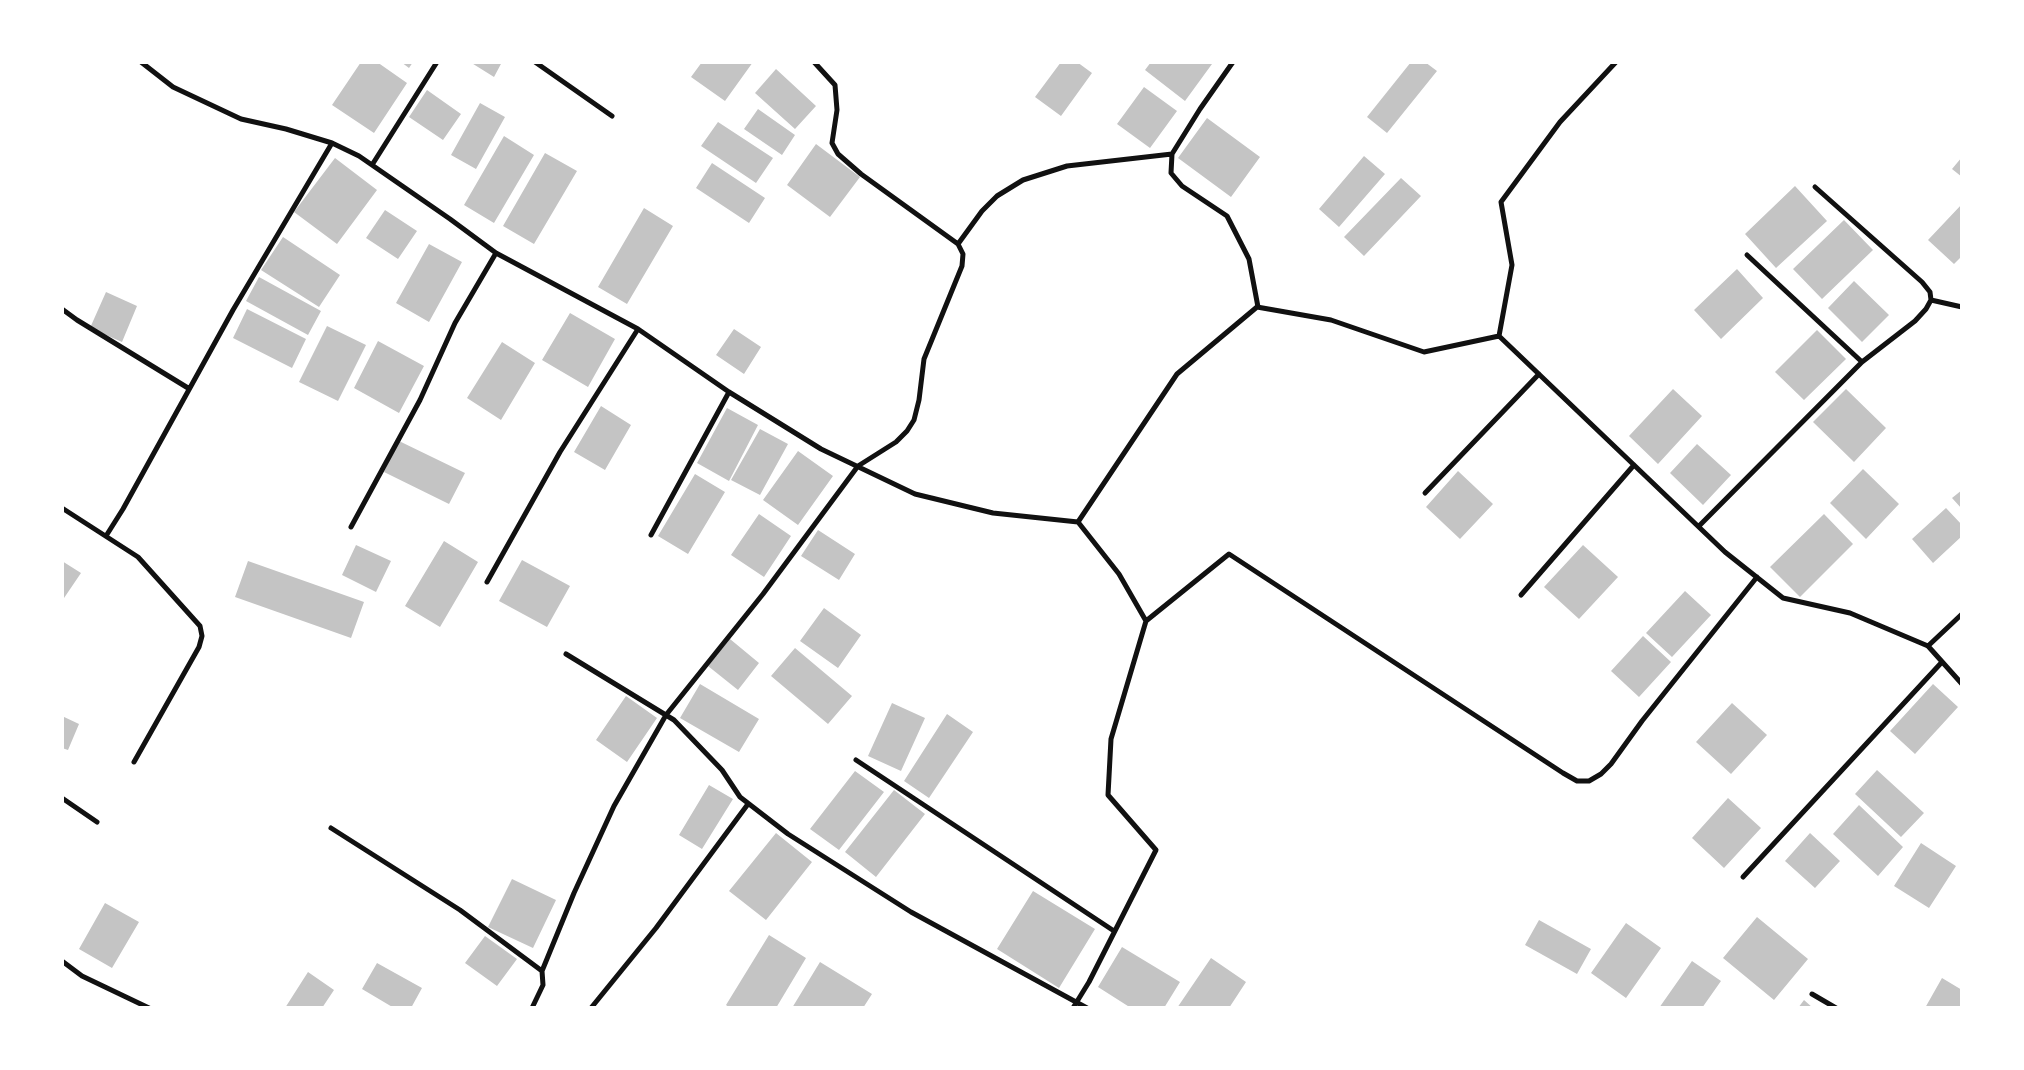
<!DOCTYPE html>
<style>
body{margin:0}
#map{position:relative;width:2024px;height:1070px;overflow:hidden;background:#fff;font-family:"IBM Plex Sans",sans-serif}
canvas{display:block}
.frame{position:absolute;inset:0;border:64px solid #fff;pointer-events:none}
</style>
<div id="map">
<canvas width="2024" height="1070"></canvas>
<div class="frame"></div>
</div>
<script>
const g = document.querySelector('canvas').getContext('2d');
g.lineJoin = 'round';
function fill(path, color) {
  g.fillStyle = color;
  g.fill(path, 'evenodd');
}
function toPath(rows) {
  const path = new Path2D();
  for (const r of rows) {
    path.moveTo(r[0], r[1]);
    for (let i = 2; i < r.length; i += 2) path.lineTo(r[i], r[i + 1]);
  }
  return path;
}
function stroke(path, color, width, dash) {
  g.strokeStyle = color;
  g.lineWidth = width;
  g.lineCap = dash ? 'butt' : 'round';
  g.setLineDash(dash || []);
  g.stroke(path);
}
fill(toPath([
 [361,62,377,62,407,83,374,133,332,105],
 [401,62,413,62,409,68],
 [470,62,502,62,494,77],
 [702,62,753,62,725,101,691,77],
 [1061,62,1077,62,1092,73,1061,116,1035,97],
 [1151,62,1211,62,1212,64,1185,101,1145,70],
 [1411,62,1425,62,1437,71,1387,133,1367,117],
 [776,69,816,106,795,129,755,93],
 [1144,87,1177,111,1150,148,1117,124],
 [427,90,461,114,443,140,409,117],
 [480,103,505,117,476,169,451,155],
 [758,109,795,135,782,155,744,129],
 [1207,118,1260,157,1231,197,1178,158],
 [718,122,773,158,756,183,701,146],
 [504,136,534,155,494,223,464,205],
 [816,144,860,177,830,217,787,185],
 [545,153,577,171,534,244,503,226],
 [1364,156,1385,174,1339,227,1319,209],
 [1962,157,1962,177,1952,169],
 [335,158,377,190,337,244,294,212],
 [712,163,765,198,749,223,696,188],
 [1401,178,1421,196,1364,256,1344,237],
 [1795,186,1827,221,1776,268,1745,234],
 [1962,204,1962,256,1954,264,1928,240],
 [644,208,673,226,627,304,598,287],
 [385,210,417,231,398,259,366,238],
 [1844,220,1873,250,1822,299,1793,269],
 [283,237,340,275,319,307,261,270],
 [429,244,462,262,429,322,396,303],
 [1737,269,1763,298,1721,339,1694,310],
 [259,277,321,311,308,335,246,301],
 [1854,281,1889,315,1862,342,1828,308],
 [106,292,137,306,122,342,90,328],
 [247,309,306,339,292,368,233,338],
 [570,313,615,339,588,387,542,360],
 [327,326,366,345,338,401,299,382],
 [734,329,761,347,744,374,716,355],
 [1817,330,1846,359,1804,400,1775,372],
 [378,341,424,366,399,413,354,388],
 [502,342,535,363,501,420,467,398],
 [1673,389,1702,416,1658,464,1629,436],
 [1846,389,1886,428,1854,462,1813,422],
 [601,406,631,425,605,470,574,452],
 [727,408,758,425,729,481,697,463],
 [760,429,788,444,760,495,731,480],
 [399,441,465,473,449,504,384,472],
 [1697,444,1731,475,1703,505,1670,473],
 [798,451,833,476,798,525,763,500],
 [1863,469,1899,504,1866,539,1830,503],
 [1458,471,1493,504,1460,539,1426,507],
 [695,474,725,492,688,554,658,536],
 [1962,490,1962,509,1952,498],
 [1946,508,1962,525,1962,536,1933,563,1912,539],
 [759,514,791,536,764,577,731,555],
 [1824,514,1853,544,1800,597,1770,567],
 [818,530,855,554,839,580,801,556],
 [444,541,478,562,440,627,405,606],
 [356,545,391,561,376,592,342,575],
 [1583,545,1618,577,1579,619,1544,587],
 [522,560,570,586,547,627,499,601],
 [62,561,81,573,62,601],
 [248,561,364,602,351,638,235,597],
 [1685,591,1711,615,1672,657,1646,633],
 [824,608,861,635,838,668,800,641],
 [1643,636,1671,662,1639,697,1611,671],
 [730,639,759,663,738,690,708,666],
 [795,648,852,696,828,724,771,676],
 [700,684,759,719,739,752,680,718],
 [1933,684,1958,707,1915,754,1890,731],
 [626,696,657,718,627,762,596,740],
 [892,703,925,718,901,771,868,756],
 [1732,703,1767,735,1731,774,1696,742],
 [947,714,973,732,929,798,904,781],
 [62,716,79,724,68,750,62,748],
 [1877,770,1924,813,1901,837,1855,794],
 [855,771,884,792,839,850,810,829],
 [709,785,733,799,702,849,679,835],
 [894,790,925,814,876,877,845,852],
 [1728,798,1761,828,1724,868,1692,838],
 [1859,805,1903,847,1878,876,1833,834],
 [776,833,812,862,766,920,729,891],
 [1810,833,1840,861,1815,888,1785,861],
 [1921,843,1956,866,1929,908,1894,886],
 [512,879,556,900,533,948,488,927],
 [1033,891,1095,929,1059,988,997,949],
 [105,903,139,922,112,968,79,949],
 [1757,917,1808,959,1774,1000,1723,958],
 [1539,920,1591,949,1577,974,1525,945],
 [1626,923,1661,948,1626,998,1591,973],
 [769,935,806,958,776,1008,730,1008,726,1005],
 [485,936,517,959,497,986,465,963],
 [1122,947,1180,982,1164,1008,1131,1008,1098,987],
 [1211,958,1246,982,1229,1008,1177,1008],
 [1692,961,1721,981,1702,1008,1659,1008],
 [820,962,872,994,863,1008,792,1008],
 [377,963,422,988,411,1008,394,1008,362,989],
 [308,972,334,990,322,1008,285,1008],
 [1942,978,1962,990,1962,1008,1925,1008],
 [1804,1000,1813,1008,1798,1008]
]), '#c4c4c4');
stroke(toPath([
 [141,62,173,87,241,119,286,129,332,143,359,156,450,219,496,253,638,329,729,392,821,449,915,494,993,513,1078,522],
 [535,62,612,116],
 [1233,62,1200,109,1172,154,1171,173,1182,186,1227,216,1249,259,1258,307],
 [372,165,437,62],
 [958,244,982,211,997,196,1023,180,1067,166,1172,154],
 [1747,255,1862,362],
 [1931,300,1962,307],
 [62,309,77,320,188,388],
 [1499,336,1725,552,1783,598,1850,613,1928,646,1962,684],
 [1425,493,1539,374],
 [62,508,138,557,200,626,202,636,199,647,134,762],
 [1699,526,1862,362,1915,321,1926,309,1931,300,1930,292,1922,282,1815,187],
 [351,527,420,400,455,323,496,253],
 [651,535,729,392],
 [106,536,123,509,233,310,332,143],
 [487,582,560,452,638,329],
 [1521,595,1634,465],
 [1146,621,1229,554,1563,773,1577,781,1589,781,1601,774,1611,764,1642,721,1757,577],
 [1928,646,1962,614],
 [566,654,674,720,722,770,740,797,788,834,911,912,1087,1008],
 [856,760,1114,931],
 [62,798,97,822],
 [331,828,460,910,542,971,543,985,532,1008],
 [1743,877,1942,662],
 [62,961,82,976,149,1008],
 [542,971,574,893,614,806,666,715,763,594,858,466,896,442,907,431,914,420,919,400,924,359,962,266,963,254,958,244,861,174,838,154,832,143,837,110,835,85,814,62],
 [1812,994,1836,1008],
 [591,1008,656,928,748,804],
 [1073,1008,1089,982,1156,850,1108,795,1111,739,1146,621,1119,574,1078,522,1177,374,1257,307,1331,320,1424,352,1499,336,1512,265,1501,202,1560,122,1616,62]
]), '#111', 5);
</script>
